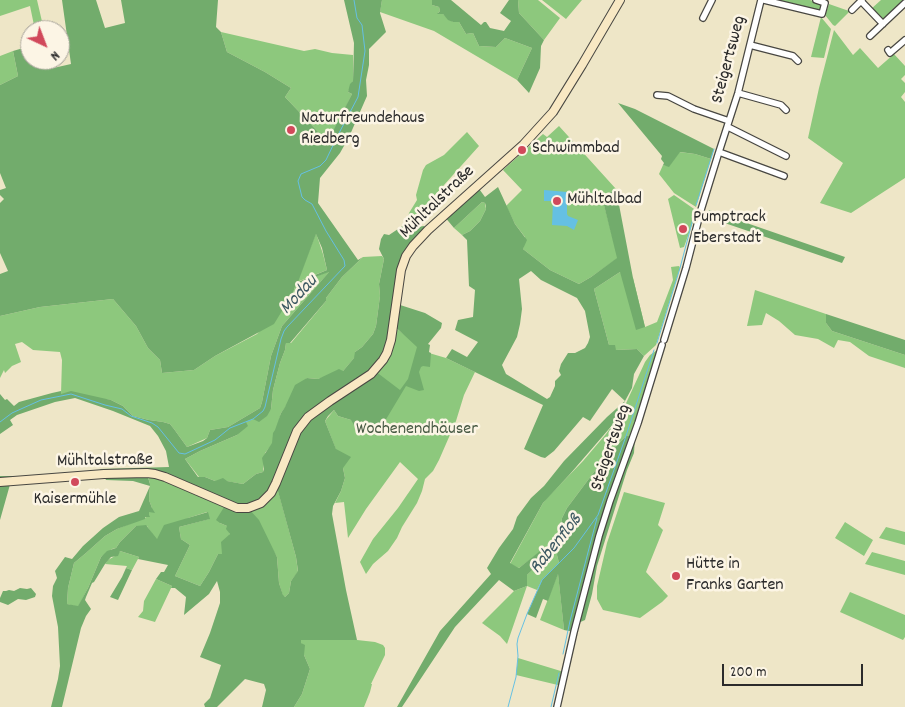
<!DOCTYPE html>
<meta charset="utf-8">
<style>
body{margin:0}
#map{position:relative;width:905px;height:707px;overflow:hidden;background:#eee6c7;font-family:Dekko,sans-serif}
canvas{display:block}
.north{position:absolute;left:20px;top:20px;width:50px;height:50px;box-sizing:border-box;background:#fcf5e5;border:1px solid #a8a49b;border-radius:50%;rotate:137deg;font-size:14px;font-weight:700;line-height:20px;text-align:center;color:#2b2b2b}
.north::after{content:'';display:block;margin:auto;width:18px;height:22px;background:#d1495b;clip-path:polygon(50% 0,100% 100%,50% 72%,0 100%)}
.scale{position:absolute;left:722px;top:664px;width:141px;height:22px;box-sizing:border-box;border:2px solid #2b2b2b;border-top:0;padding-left:6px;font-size:15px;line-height:18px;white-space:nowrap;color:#2b2b2b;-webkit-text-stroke:4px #fcf5e5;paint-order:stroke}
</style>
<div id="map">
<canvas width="905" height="707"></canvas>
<div class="north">N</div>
<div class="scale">200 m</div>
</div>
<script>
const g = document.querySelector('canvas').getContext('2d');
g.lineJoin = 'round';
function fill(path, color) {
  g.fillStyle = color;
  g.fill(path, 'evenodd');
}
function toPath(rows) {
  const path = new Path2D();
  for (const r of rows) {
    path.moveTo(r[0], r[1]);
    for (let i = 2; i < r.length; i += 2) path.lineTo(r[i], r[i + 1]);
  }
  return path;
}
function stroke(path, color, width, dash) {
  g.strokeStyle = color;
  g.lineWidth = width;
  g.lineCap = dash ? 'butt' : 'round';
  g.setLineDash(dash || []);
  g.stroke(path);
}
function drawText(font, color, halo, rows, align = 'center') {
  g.font = font + ' Dekko,sans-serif';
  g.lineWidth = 5;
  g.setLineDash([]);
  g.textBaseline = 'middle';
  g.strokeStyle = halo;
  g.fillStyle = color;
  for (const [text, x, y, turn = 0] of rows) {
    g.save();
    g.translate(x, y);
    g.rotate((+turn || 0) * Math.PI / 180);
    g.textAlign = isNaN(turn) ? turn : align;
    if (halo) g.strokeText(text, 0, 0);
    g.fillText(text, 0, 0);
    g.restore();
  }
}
fill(toPath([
 [0,0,37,0,44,30,35,30,30,6,0,16],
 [382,0,432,0,432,5,439,7,440,11,438,13,443,14,453,22,459,22,466,34,473,33,479,46,496,47,505,38,532,48,517,80,434,31,380,12],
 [518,0,538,0,560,18,544,40,519,13],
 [542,0,582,0,566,19],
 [772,0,810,0,823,5,821,11],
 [881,0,903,0,904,1,882,21,871,9],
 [829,4,849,11,849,12,835,26,833,25,825,15],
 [821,17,831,29,824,58,811,57],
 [834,30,853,55,860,48,878,68,894,54,905,66,905,75,901,79,905,83,905,92,901,97,905,102,905,178,851,213,820,203,843,163,808,138,819,88],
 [221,32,304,51,315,49,332,53,353,55,353,81,348,92,352,94,329,142,323,137,285,97,291,88,265,72,227,52],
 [13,51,18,76,0,85,0,56],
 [559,126,616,189,602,197,618,258,591,277,579,284,550,270,523,249,525,237,515,224,506,206,522,190,503,170,543,134,547,137],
 [467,132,479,146,409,224,407,223,409,213,417,200,416,195,423,170,426,165,444,155],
 [679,152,695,154,711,159,696,207,674,193,659,174,663,165,669,166],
 [674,195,697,211,684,247,680,248,668,199],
 [482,202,485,203,486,209,480,221,470,231,462,235,454,228],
 [316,233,323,254,327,270,297,282],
 [382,256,384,259,379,284,380,296,376,326,373,334,362,347,355,352,355,357,343,371,318,379,307,378,281,413,273,443,265,453,263,472,256,474,243,484,226,481,215,481,205,477,199,477,185,459,200,451,237,435,246,422,271,409,273,390,280,363,285,350,286,343,291,343,326,301,326,298,342,277,363,257],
 [679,266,680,268,656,345,644,356,637,349,616,350,609,345,594,289,620,272,633,278,645,327,657,322,673,280,671,267],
 [330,271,282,326,271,356,262,402,260,408,228,427,210,430,207,438,187,447,174,429,170,424,163,422,149,420,133,416,123,406,111,400,61,394,62,360,60,352,33,350,22,342,15,344,21,362,12,366,5,373,4,370,0,378,0,316,40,307,113,299,136,326,148,348,160,360,162,373,194,370,215,356,257,334,293,293,296,284],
 [755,290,826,314,826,323,832,331,905,355,905,368,869,356,850,342,838,340,834,348,818,339,795,335,779,321,766,313,762,325,747,326],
 [393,326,429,353,446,358,475,372,464,395,456,421,439,460,433,471,425,479,422,491,417,503,402,527,397,538,388,551,373,564,366,574,360,562,373,539,398,508,418,479,400,462,366,509,348,538,344,502,335,503,341,491,345,478,343,468,325,421,334,410,338,416,364,424,373,428,376,435,374,370],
 [660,348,635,423,633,436,626,436,603,460,567,508,562,518,557,555,559,563,542,580,537,590,527,586,507,644,500,636,482,623,514,591,527,586,527,575,550,552,545,548,519,568,510,564,543,503,547,498,583,461,606,434,622,412,645,362,650,355],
 [147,473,226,504,220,523,227,526,230,534,222,554,218,554,209,572,200,586,175,576,190,545,181,539,179,527,209,519,207,512,188,518,156,540,147,526,136,526,120,542,116,548,112,549,101,557,88,588,78,607,67,604,68,588,74,563,86,553,105,536,117,529,149,516,149,512,152,508,149,500,150,484],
 [276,483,296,557,298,572,291,581,289,593,285,597,283,596,279,583,277,557,248,508],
 [624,492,665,503,658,525,663,530,646,572,668,596,662,602,640,618,603,610,597,599,597,586,607,543],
 [845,522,873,540,864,556,835,538],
 [886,527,905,532,905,545,879,538],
 [120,551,139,557,132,570,126,568,127,566,105,564,108,560,115,556],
 [872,552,905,561,905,575,865,564],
 [558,573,564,630,540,620],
 [156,579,172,586,155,622,138,617,143,611,144,601],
 [850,592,905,615,905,637,903,640,840,612],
 [301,640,357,640,375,642,383,645,385,648,385,655,371,684,372,684,370,692,364,707,294,707,302,694,310,669,304,655,304,649,301,643],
 [518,658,564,672,562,686,516,675]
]), '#8dc87d');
fill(toPath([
 [62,0,96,0,105,28,125,23,121,0,218,0,216,27,221,32,227,52,265,72,291,88,285,97,323,137,328,141,352,94,348,92,350,84,353,81,354,43,344,0,382,0,380,13,386,32,369,49,369,65,366,80,367,96,349,137,340,153,320,178,318,203,358,260,363,257,342,277,326,298,326,301,290,343,286,343,285,350,280,363,273,390,271,409,267,416,259,422,253,419,246,422,248,426,237,435,200,451,185,459,198,477,205,477,215,481,223,478,227,481,243,484,256,474,263,472,264,469,262,458,272,443,273,433,275,430,281,413,285,407,295,385,307,378,318,379,339,369,343,371,354,358,355,352,362,347,373,334,376,326,380,296,379,284,384,259,379,249,381,239,384,234,389,235,407,223,409,224,409,228,424,226,428,230,406,256,397,304,425,313,442,323,441,328,428,344,430,345,429,352,431,353,430,367,423,366,421,367,419,372,424,390,419,391,406,386,376,436,373,428,364,424,354,425,351,420,338,416,334,410,328,416,325,421,336,449,351,457,343,468,345,478,341,491,333,506,332,514,346,590,357,640,301,640,301,643,305,645,304,655,310,669,302,694,294,707,262,707,266,690,264,684,245,679,217,707,205,707,204,704,210,698,221,665,200,657,210,633,220,603,220,592,217,581,209,594,184,615,186,597,175,588,171,588,172,586,156,579,161,572,164,572,168,565,138,559,139,557,120,551,118,556,111,557,105,564,94,582,92,583,86,597,85,600,91,609,86,616,81,628,62,707,51,707,58,679,60,666,58,627,52,596,53,586,57,578,55,571,65,557,72,559,83,546,103,528,119,517,139,511,150,486,133,481,106,480,100,469,169,467,166,451,158,436,150,426,113,411,75,398,55,402,17,415,10,420,13,425,0,434,0,394,5,400,7,399,14,406,19,402,52,393,61,391,61,394,71,391,111,400,123,406,133,416,149,420,163,422,170,424,174,429,187,447,203,441,207,438,210,430,228,427,260,408,262,402,271,356,282,326,329,272,296,284,293,293,274,324,215,356,194,370,162,373,160,360,148,348,136,326,113,299,40,307,0,316,0,274,8,271,0,253,0,203,4,199,0,195,0,190,6,188,0,173,0,85,18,76,13,51,30,46,30,60,45,60,49,69,71,64],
 [316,234,322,248,327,270,298,282],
 [394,326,403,334,417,347,408,379,400,390,375,371,389,346],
 [147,474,226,504,216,520,220,523,227,526,226,529,230,534,221,542,222,554,218,554,209,572,200,586,175,576,190,545,181,539,179,527,210,519,208,512,164,525,157,539,146,525,136,526,120,542,116,548,107,551,101,557,88,588,78,606,67,604,68,588,74,563,86,553,105,536,117,529,145,519,145,517,150,517,149,515,149,512,155,513,152,508,149,500,150,484],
 [276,484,296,557,298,571,291,581,289,593,285,597,283,595,279,583,277,557,259,520,248,508,271,493],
 [432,0,451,0,481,25,484,22,486,22,490,28,504,31,511,21,500,13,509,0,518,0,519,13,544,40,541,46,540,68,529,93,517,80,532,48,505,38,496,47,479,46,473,33,466,34,459,22,453,22,448,20,443,14,437,14,440,11,439,7,432,5],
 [618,103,635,109,714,149,711,159,695,154,680,152,669,167,663,165,664,163,661,159,662,156],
 [477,186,485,197,498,187,515,224,527,240,523,249,550,270,579,284,591,277,617,258,602,197,616,189,633,278,645,327,636,330,620,272,594,289,609,345,615,345,616,350,637,349,644,356,634,374,632,388,625,401,615,422,570,474,543,503,510,563,519,568,545,547,550,553,527,575,527,586,514,591,499,580,455,627,402,707,397,707,440,631,491,574,487,568,499,548,513,529,517,517,531,498,544,486,564,461,607,417,625,401,612,389,590,421,583,417,554,451,545,458,541,457,524,449,543,405,446,358,452,349,467,357,478,342,455,330,458,320,473,317,475,290,469,286,467,240,462,235,470,231,480,221,486,209,486,206,485,203,482,202,454,228,444,216],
 [531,271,541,280,577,298,585,311,590,337,588,343,585,348,575,353,568,353,561,364,559,371,561,375,555,381,555,386,550,397,547,399,506,374,502,365,517,337,520,324,522,309,519,279],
 [709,210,845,257,842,263,707,217],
 [826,314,905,340,905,355,832,331,826,323],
 [626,436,633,436,635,437,634,453,627,470,597,566,592,594,585,620,576,624,574,632,564,630,558,574,548,601,543,599,536,618,527,614,542,580,559,563,557,555,562,518,567,508,603,460],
 [0,476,35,476,11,481,0,520],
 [126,568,132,570,118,600,110,597,122,577],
 [20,588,27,589,31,588,36,594,35,597,26,600,18,599,8,605,0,602,0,598,3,591,6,591,9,590,14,591]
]), '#72ac6c');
fill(toPath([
 [544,190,567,192,567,214,568,216,578,220,574,230,567,226,552,225,553,201,544,201]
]), '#65c0e3');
stroke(toPath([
 [696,205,714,149],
 [657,343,680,268,694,215],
 [0,422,12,413,41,400,71,394,105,405,122,409,131,416,152,423,158,427,179,453,185,454,215,440,230,428,253,419,263,411,265,407,281,339,284,331,287,327,345,266,344,260,326,231,312,204,305,200,302,197,298,181,301,174,320,166,326,160,338,135,358,97,365,51,362,25,357,18,354,0],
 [563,654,570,621,597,518],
 [508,707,516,677,518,656,517,644,518,638,527,614,542,580,574,548,598,515,626,436,654,350],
 [551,707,559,673]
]), '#65c0e3', 1);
const street = toPath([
 [764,0,822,14,825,3,816,0],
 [861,1,883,24],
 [852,10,862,0],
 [703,18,712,0],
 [870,36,905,3],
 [750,45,793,56,798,61],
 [888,50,890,53,905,40],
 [738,93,781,105,786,110],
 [657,95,668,96,694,109,729,121],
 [728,127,786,156],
 [719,152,784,176],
 [664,340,686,268,701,210,718,155,738,93,761,0],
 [557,707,574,632,599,536,610,501,638,423,662,345]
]);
const secondary = toPath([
 [0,482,104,474,147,473,155,474,165,477,237,508,248,508,261,503,271,493,276,483,297,431,308,417,330,401,371,374,383,360,387,353,391,340,401,270,406,256,413,246,428,230,523,145,553,112,582,65,620,0]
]);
stroke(street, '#484742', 8);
stroke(secondary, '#484742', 10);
stroke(street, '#fff', 5.5);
stroke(secondary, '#f8e8c3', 8);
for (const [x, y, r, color] of [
 [291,130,5,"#d1495b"],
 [522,150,5,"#d1495b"],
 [557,201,5,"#d1495b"],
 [683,229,5,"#d1495b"],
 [75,482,5,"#d1495b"],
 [676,576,5,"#d1495b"]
]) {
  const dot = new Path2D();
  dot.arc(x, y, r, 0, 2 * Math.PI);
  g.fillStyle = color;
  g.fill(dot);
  stroke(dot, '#fcf5e5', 2);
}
drawText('18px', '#2b2b2b', '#fcf5e5', [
 ["Steigertsweg",730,60,-75],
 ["Mühltalstraße",438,203,-44],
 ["Steigertsweg",612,448,-71],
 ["Mühltalstraße",105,462,-1]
]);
drawText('18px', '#2b2b2b', '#fcf5e5', [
 ["Naturfreundehaus",301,120],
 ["Riedberg",301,141],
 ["Schwimmbad",532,150],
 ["Mühltalbad",567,201],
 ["Pumptrack",693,219],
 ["Eberstadt",693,240],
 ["Kaisermühle",75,501,"center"],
 ["Hütte in",686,566],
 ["Franks Garten",686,587]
], 'left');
drawText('18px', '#485a44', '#fcf5e5', [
 ["Wochenendhäuser",417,431]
]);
drawText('italic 19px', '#3c5862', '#fcf5e5', [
 ["Modau",300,296,-47],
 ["Rabenfloß",557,545,-51]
]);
</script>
